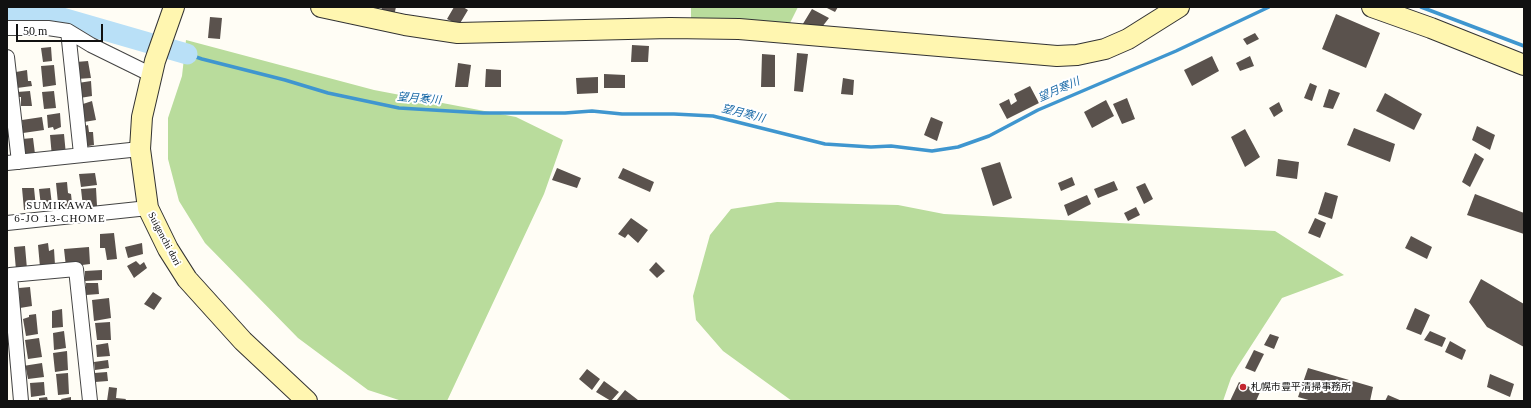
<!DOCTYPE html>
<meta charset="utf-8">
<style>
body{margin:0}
#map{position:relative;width:1531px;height:408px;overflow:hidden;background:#fffdf5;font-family:"Times New Roman",serif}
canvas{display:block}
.frame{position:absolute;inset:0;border:8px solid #111;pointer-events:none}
.scale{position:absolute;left:16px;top:24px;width:87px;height:18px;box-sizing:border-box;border:2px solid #111;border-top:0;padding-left:5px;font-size:12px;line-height:14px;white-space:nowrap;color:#111;-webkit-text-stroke:3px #fff;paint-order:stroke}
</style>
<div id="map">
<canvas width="1531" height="408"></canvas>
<div class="frame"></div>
<div class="scale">50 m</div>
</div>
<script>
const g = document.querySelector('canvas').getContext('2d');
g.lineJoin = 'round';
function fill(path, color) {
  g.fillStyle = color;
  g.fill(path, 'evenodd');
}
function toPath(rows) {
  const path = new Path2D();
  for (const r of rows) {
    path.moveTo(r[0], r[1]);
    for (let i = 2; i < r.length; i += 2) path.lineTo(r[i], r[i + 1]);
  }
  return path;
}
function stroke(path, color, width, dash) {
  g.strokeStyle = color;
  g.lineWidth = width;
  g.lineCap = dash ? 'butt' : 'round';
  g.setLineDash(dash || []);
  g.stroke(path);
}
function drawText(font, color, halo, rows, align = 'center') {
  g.font = font + ' "Times New Roman","Noto Sans JP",serif';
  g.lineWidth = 4;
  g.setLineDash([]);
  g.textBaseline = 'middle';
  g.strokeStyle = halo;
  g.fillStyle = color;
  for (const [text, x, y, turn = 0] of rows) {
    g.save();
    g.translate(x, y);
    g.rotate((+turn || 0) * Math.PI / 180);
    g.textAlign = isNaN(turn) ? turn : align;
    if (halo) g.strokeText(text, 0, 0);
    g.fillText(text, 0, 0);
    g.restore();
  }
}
fill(toPath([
 [691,7,798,7,789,25,691,22],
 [186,40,374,90,516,117,563,140,544,194,447,401,402,401,368,390,298,338,205,243,179,201,168,159,168,118,182,76],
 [777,202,898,205,944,214,1275,231,1344,275,1282,298,1238,366,1231,378,1223,401,792,401,723,351,696,320,693,296,710,235,731,209]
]), '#b9dc9c');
stroke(toPath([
 [1421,7,1524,46],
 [187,54,202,59,285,80,328,93,399,108,483,113,565,113,592,111,622,114,674,114,713,116,825,144,871,147,891,146,932,151,958,147,989,136,1038,110,1176,51,1269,7]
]), '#3f96cf', 3.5);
stroke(toPath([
 [7,11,52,15,187,54]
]), '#b9e0f7', 21);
fill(toPath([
 [382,7,396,7,394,16,381,12],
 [454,7,463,7,468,10,459,25,447,19],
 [827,7,838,7,835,12,827,8],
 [812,9,829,18,822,27,801,27],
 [1336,14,1380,33,1366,68,1322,49],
 [210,17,222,18,220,39,208,38],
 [1255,33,1259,39,1247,45,1243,39],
 [632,45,649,46,648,62,631,62],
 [51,47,52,61,43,62,41,48],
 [797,53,808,54,803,92,794,91],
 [762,54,775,55,775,87,761,87],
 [1212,56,1219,71,1192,86,1184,70],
 [1250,56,1254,66,1240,71,1236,63],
 [88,61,91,78,77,79,76,62],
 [458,63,471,65,468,87,455,87],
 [54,65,56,85,43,87,41,66],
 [486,69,501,70,501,87,485,87],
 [27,70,28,81,31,81,32,86,17,88,16,72],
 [604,74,625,75,625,88,604,88],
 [598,77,598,93,577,94,576,78],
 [843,78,854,80,853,95,841,94],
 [91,81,92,96,80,98,78,83],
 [1310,83,1317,86,1312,101,1304,98],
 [1030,86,1039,103,1007,119,999,104,1009,99,1011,105,1017,101,1014,94],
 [1329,89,1340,93,1333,109,1323,107],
 [30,91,32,106,21,106,21,97,17,97,17,92],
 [54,91,56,108,44,109,42,92],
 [1385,93,1422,114,1414,130,1376,111],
 [1127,98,1135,119,1122,124,1113,104],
 [1106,100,1114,116,1092,128,1084,112],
 [92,101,96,120,84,122,83,104],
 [1279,102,1283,111,1274,117,1269,108],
 [60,113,61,127,54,130,53,127,48,128,47,115],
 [42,117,44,130,23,133,22,120],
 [931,117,943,122,937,141,924,135],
 [88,125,89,132,93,132,94,145,83,147,81,127],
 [1477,126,1495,135,1490,150,1472,140],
 [1354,128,1395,144,1390,162,1347,145],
 [1245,129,1260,157,1245,167,1231,137],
 [64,134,66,155,52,157,50,135],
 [33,138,35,154,24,156,22,139],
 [1475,153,1484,159,1470,187,1462,182],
 [1278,159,1299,162,1297,179,1276,176],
 [1000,162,1012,198,993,206,981,168],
 [557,168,581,178,577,188,552,180],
 [623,168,654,182,650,192,618,178],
 [95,173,97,185,81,187,79,174],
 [1072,177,1075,185,1061,191,1058,183],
 [1114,181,1118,190,1098,198,1094,189],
 [67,182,68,193,71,194,73,212,59,213,56,183],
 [1145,183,1153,199,1144,204,1136,187],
 [22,188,34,188,36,208,24,210],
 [50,188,52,205,41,206,39,189],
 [96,188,97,206,83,207,81,189],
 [1325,192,1338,196,1332,219,1318,214],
 [1475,194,1524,213,1524,234,1467,215],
 [1087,195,1091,204,1068,216,1064,205],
 [1136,207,1140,215,1128,221,1124,213],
 [631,218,648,230,638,243,628,234,625,238,618,234],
 [1315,218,1326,223,1320,238,1308,233],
 [114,233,117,259,107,260,105,248,100,248,100,234],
 [1411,236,1432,247,1427,259,1405,248],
 [48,243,49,251,54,249,55,265,40,267,38,245],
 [142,243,143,254,128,258,125,247],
 [25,246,27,269,16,270,14,247],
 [89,247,90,264,66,267,64,249],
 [136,261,140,265,144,262,147,268,134,278,127,266],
 [656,262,665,271,657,278,649,270],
 [102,270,102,280,85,281,85,271],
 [1481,279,1524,304,1524,347,1487,327,1469,302],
 [86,283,98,283,99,294,86,295],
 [30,287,32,306,20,308,19,288],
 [153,292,162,298,154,310,144,304],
 [109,298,111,318,94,321,92,300],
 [1415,308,1430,315,1421,335,1406,329],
 [62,309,63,327,52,328,52,311],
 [36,314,38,334,26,336,23,319,29,317,29,315],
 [110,322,111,340,97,340,95,323],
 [64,331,66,348,54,350,53,333],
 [1430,331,1446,338,1442,347,1424,340],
 [1270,334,1279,337,1274,349,1264,345],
 [39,338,42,357,28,359,25,340],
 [1450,341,1466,350,1462,360,1445,352],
 [108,343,110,356,97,357,96,345],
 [1254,350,1264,354,1255,372,1245,368],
 [67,351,68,370,55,372,53,353],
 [108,360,109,368,95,370,94,362],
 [42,363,44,377,28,379,26,369,23,369,23,366],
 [1308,368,1373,387,1370,401,1312,401,1298,397],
 [587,369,600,379,592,390,579,379],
 [107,372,108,381,95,382,94,373],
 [68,373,69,394,58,395,56,374],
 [1490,374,1514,384,1510,397,1487,387],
 [604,381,619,392,611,401,596,392],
 [44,382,45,395,31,397,30,383],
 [1239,382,1260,392,1256,401,1230,401],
 [109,387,117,388,116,398,126,399,125,401,107,401],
 [625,390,638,400,616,401],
 [1388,395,1402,401,1385,401],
 [47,397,48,401,39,401,39,398],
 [71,397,71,401,62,401,61,399]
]), '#5a524d');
const street = toPath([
 [7,28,48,28,68,31,91,45,152,75],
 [68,31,81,154],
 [7,57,19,162],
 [7,163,140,149],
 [7,223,148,208],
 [21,401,10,275,76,269,90,401]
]);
const secondary = toPath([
 [174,7,155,61,142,117,140,149,148,208,168,249,187,279,243,341,307,401],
 [321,7,405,25,458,33,670,28,739,29,1057,56,1077,55,1105,49,1128,39,1179,7],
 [1372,7,1431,28,1524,65]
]);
stroke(street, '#444', 16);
stroke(secondary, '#333', 22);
stroke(street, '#fff', 14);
stroke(secondary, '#fff6b0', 20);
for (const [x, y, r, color] of [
 [1243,387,4,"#c4262e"]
]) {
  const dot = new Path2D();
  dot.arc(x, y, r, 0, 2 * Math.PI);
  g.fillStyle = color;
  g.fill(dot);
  stroke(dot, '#fff', 1.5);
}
drawText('10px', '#111', '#fff', [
 ["Suigenchi dori",164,239,62]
]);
drawText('10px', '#111', '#fff', [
 ["札幌市豊平清掃事務所",1251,387]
], 'left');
drawText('italic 11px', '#1768a6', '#fff', [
 ["望月寒川",1059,90,-24],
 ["望月寒川",419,99,5],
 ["望月寒川",743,114,14]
]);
g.letterSpacing = '1px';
drawText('11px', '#111', '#fff', [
 ["SUMIKAWA",60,206],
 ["6-JO 13-CHOME",60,219]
]);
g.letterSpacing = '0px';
</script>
